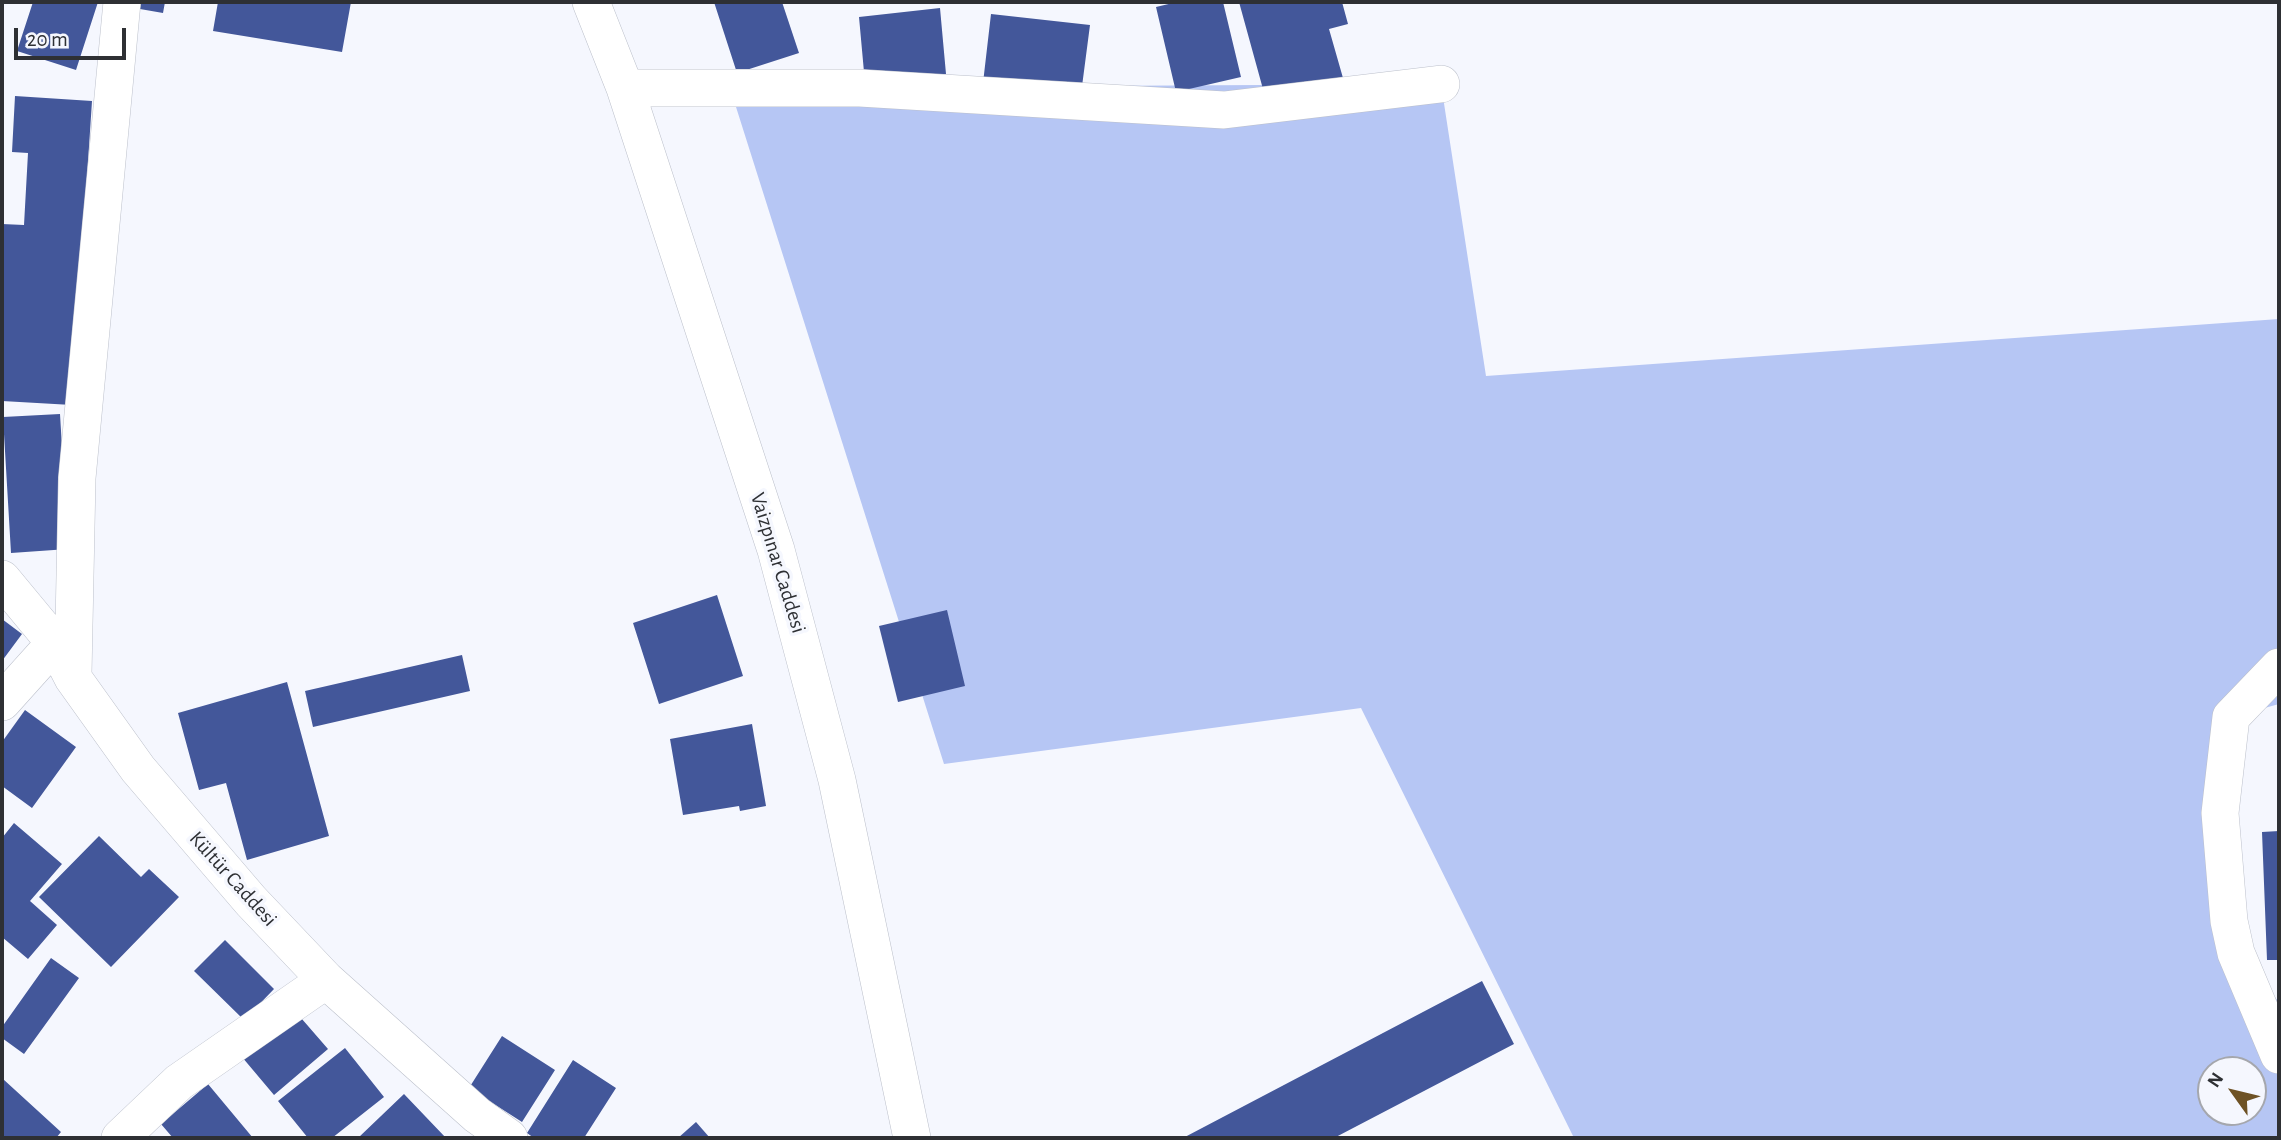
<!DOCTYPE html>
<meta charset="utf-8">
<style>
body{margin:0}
#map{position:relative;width:2281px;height:1140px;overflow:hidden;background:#f5f7fe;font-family:"Alegreya Sans",sans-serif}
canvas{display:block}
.frame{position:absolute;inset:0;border:4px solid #2e3034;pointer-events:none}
.north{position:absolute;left:2197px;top:1056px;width:70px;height:70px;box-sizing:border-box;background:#f5f7fe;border:2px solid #a5a7ad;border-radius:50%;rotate:304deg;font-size:19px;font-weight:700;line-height:28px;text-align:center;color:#2e3034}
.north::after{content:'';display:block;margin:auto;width:24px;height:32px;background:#6e5225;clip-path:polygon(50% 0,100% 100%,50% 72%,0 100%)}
.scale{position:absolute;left:14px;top:28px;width:112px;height:32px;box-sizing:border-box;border:4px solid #2e3034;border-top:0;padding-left:9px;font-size:21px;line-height:24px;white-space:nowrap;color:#2e3034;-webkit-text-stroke:5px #f5f7fe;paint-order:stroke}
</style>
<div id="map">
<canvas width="2281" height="1140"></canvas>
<div class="frame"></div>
<div class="north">N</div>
<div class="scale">20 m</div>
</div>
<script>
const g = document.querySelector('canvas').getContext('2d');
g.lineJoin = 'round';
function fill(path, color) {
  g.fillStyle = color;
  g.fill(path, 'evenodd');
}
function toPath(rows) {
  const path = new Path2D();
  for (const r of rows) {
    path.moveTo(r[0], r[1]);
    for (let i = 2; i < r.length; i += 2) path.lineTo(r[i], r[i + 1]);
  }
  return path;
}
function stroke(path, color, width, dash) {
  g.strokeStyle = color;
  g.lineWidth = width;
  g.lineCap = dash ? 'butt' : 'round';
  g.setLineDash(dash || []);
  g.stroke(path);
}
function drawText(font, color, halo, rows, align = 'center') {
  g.font = font + ' "Alegreya Sans",sans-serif';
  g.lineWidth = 7;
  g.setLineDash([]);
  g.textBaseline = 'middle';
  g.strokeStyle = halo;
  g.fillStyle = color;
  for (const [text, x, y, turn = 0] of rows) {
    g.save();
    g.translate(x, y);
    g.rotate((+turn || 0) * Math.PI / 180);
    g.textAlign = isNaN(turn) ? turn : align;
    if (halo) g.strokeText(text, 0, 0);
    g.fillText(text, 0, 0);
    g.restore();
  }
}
fill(toPath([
 [1441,84,1486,376,2279,319,2279,704,2232,717,2236,953,2279,1002,2279,1138,1574,1138,1361,708,944,764,730,88],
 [2211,1070,2253,1070,2253,1112,2211,1112]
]), '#b6c6f4');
fill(toPath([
 [33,2,98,2,76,70,17,51],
 [141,2,165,2,163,13,140,9],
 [218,2,351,2,342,52,213,31],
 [714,2,782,2,799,53,737,73],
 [1177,2,1223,2,1241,77,1176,92,1156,7],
 [1239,2,1342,2,1348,24,1329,29,1343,78,1266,100],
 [940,8,946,74,865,83,859,17],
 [991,14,1090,25,1081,94,983,83],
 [15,96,92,101,72,405,2,401,2,224,24,225,28,153,12,152],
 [60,414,68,549,11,553,3,417],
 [717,595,743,676,659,704,633,623],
 [947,610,965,686,898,702,879,626],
 [2,619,22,634,2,661],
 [462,655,470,691,313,727,305,691],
 [287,682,329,836,247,860,226,783,199,790,178,713],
 [25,710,76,747,32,808,2,786,2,742],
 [752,724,766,806,740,811,739,806,683,815,670,739],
 [14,823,62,864,30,901,57,925,28,959,2,937,2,838],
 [2279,831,2279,960,2267,960,2262,832],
 [99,836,141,877,149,869,179,897,111,967,39,897],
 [225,940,274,989,244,1020,194,971],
 [51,958,79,978,24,1054,2,1038,2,1027],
 [1482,981,1514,1044,1334,1138,1183,1138],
 [295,1011,328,1049,274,1095,242,1057],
 [502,1036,555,1070,522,1122,469,1088],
 [345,1048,384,1097,332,1138,308,1138,278,1101],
 [573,1060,616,1088,584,1138,534,1138,527,1133],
 [3,1079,61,1132,56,1138,2,1138],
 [208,1084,253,1138,173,1138,161,1124],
 [404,1094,446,1138,358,1138],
 [696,1122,710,1138,678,1138]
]), '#43579a');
const minor = toPath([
 [591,2,625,88,776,550,837,780,912,1138],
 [625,88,860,88,1224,110,1441,84],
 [2,579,55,643,73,678,138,769,251,901,326,980,477,1115,509,1138],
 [2279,667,2231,717,2220,813,2229,921,2236,953,2279,1055],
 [73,674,77,478,122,2],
 [2,702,55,643],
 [120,1138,179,1082,326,980]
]);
stroke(minor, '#bcc0cb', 38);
stroke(minor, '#fff', 37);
drawText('21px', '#2e3034', '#f5f7fe', [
 ["Vaizpınar Caddesi",778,563,73],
 ["Kültür Caddesi",233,879,48]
]);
</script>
